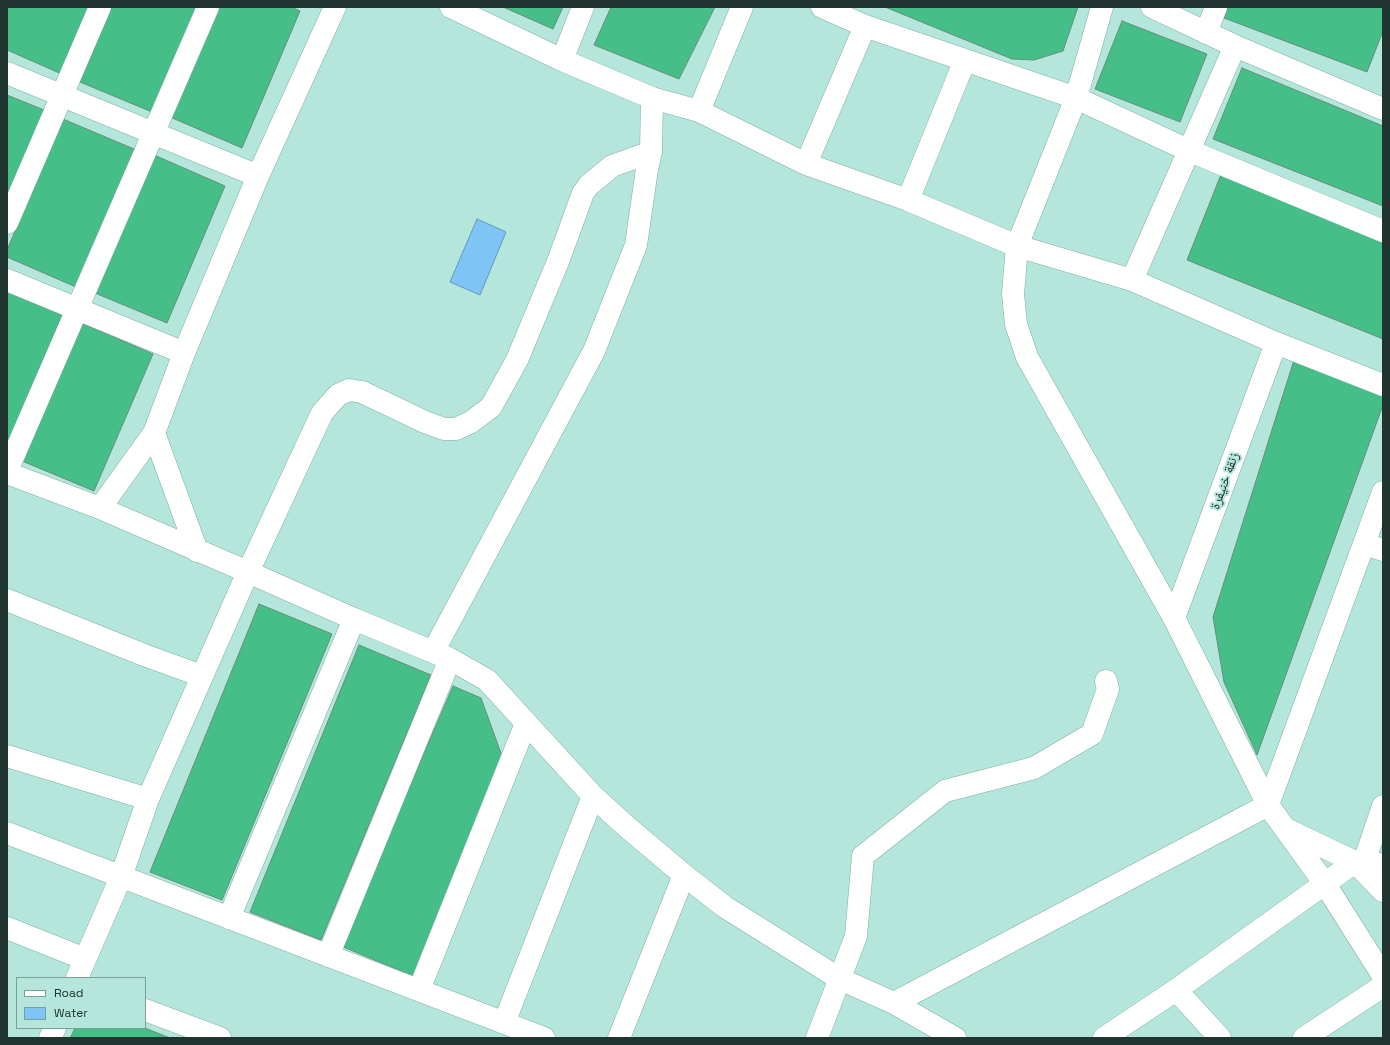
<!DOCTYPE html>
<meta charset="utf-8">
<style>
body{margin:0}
#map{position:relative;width:1390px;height:1045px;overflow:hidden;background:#b4e6dc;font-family:"Space Grotesk",sans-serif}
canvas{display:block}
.frame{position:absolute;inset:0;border:8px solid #203430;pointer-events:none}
.legend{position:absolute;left:16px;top:977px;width:130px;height:52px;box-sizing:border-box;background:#b4e6dc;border:1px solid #799f97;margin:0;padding:5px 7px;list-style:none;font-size:12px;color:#203430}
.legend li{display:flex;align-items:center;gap:8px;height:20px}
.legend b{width:20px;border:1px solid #799f97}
</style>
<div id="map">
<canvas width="1390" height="1045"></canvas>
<div class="frame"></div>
<ul class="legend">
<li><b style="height:5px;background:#fff"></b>Road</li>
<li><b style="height:11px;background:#7ec4f5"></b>Water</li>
</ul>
</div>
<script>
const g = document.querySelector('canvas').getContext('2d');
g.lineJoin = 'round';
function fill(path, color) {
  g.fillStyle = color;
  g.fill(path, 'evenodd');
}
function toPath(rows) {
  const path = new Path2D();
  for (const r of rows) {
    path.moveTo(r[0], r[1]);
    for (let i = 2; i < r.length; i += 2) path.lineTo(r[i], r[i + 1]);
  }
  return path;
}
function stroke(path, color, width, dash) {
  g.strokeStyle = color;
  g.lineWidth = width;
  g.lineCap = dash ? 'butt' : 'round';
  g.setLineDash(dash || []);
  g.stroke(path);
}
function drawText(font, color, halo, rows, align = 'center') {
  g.font = font + ' "Space Grotesk","Noto Naskh Arabic",sans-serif';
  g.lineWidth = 4;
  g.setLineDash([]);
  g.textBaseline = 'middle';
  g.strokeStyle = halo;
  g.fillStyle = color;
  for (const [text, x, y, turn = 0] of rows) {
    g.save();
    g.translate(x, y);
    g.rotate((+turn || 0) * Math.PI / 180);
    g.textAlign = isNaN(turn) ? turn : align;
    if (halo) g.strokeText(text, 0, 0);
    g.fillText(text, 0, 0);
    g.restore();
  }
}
const water = toPath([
 [477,219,506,232,480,295,450,282,477,219]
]);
fill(water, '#7ec4f5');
stroke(water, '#6299ba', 1);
const building = toPath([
 [8,7,93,7,64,75,7,50,7,10,8,7],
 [112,7,196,7,152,112,80,82,112,7],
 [217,7,291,7,300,11,242,148,170,117,217,7],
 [503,7,563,7,553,29,503,7],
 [611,7,715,7,679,79,594,45,611,7],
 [885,7,1078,7,1063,51,1034,60,1012,59,885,7],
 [1228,7,1383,7,1383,31,1367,72,1224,18,1228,7],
 [1122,21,1207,54,1180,122,1095,89,1122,21],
 [1242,68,1383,126,1383,206,1213,139,1242,68],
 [7,95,44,110,7,199,7,95],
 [63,119,134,149,76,287,7,257,7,250,63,119],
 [154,155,225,186,167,323,95,293,154,155],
 [1224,167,1383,231,1383,339,1187,260,1224,167],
 [7,292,62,315,7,445,7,292],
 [81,323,153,354,94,491,22,461,81,323],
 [1294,360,1383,395,1383,405,1257,755,1224,682,1213,617,1294,360],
 [259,604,332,634,222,900,150,872,259,604],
 [359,645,431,675,321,940,250,912,359,645],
 [453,686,481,698,502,756,413,976,341,946,453,686],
 [75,1028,145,1028,170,1038,70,1038,75,1028]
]);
fill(building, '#45be88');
stroke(building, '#678e79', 1);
const minor = toPath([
 [451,7,562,60,652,98,699,111,806,164,908,200,1017,246,1132,280,1276,343,1383,385],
 [822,7,865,26,1076,98,1190,151,1383,231],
 [1102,7,1076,98,1017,246,1013,294,1016,324,1027,357,1174,618,1268,805,1325,884,1383,976],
 [1152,7,1235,46,1383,109],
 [1206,33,1216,7],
 [562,60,583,7],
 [7,73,258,176],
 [699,111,742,7],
 [806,164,865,26],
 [908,200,965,60],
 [7,223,100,7],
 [7,280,184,353],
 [1132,280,1235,46],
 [154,433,197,551],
 [7,471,208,7],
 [7,473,100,508,248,572,354,619,450,659,487,680,593,796,627,827,684,875,725,907,840,979,894,1003,955,1038],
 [100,508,154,433,184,353,258,176,335,7],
 [1364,544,1383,550],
 [7,600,144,655,202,676],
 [1174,618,1276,343],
 [433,652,594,351,636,245,647,169,651,152,652,98],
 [7,756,148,799],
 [1286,829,1355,862,1383,891],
 [7,833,544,1038],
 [1365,859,1383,806],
 [229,918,354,619],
 [7,928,85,959],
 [328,956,450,659],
 [77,978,121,877,148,799,248,572,322,413,338,395,349,390,362,392,425,422,444,429,456,429,471,422,491,407,517,360,559,259,583,193,589,185,612,166,651,152],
 [419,990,526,723],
 [1176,990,1220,1038],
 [894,1003,1268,805,1383,492],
 [145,1010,220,1038],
 [504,1023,593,796],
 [50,1038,55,1028],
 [619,1038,684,875],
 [817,1038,856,936,863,856,945,791,1034,768,1092,734,1108,689,1106,681],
 [1104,1038,1176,990,1355,862,1365,859,1383,866],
 [1304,1038,1383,986]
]);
stroke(minor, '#7eafa5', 23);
stroke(minor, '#fff', 22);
drawText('14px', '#203430', '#b4e6dc', [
 ["زنقة خنيفرة",1225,481,-70]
]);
</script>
